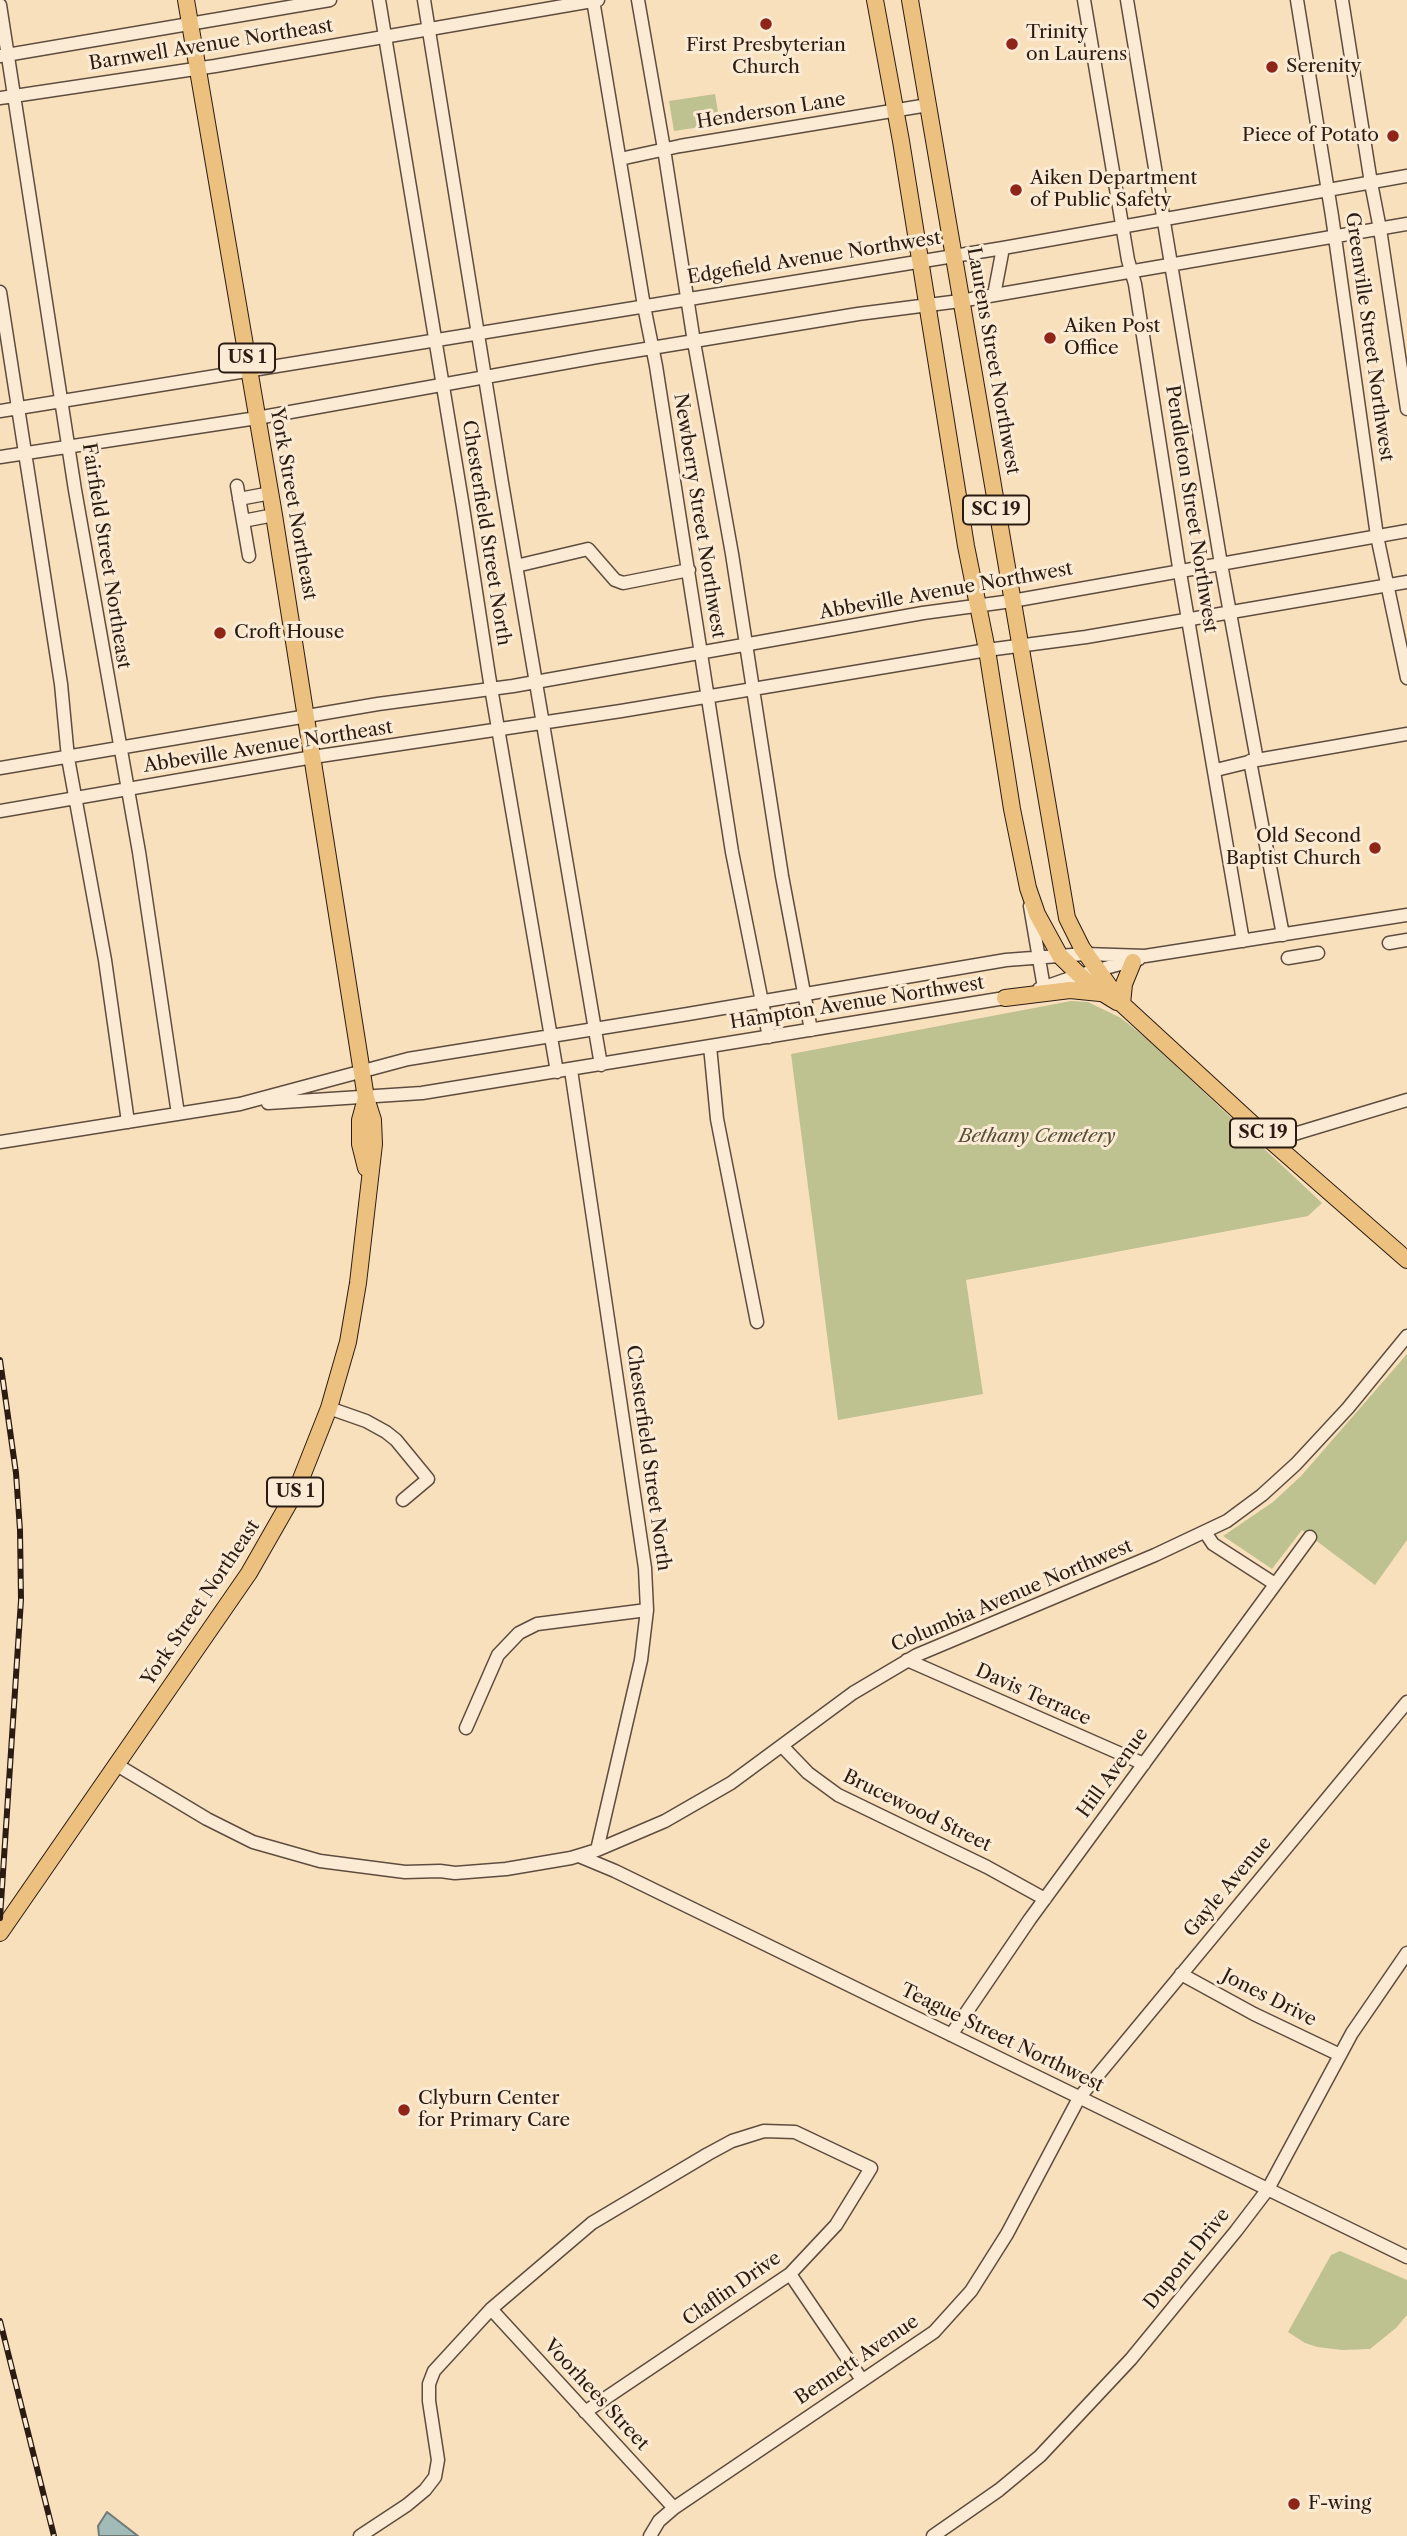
<!DOCTYPE html>
<style>
body{margin:0}
canvas{display:block;background:#f9e0bd}
</style>
<canvas width="1407" height="2536"></canvas>
<script>
const g = document.querySelector('canvas').getContext('2d');
g.lineJoin = 'round';
function fill(path, color) {
  g.fillStyle = color;
  g.fill(path, 'evenodd');
}
function toPath(rows) {
  const path = new Path2D();
  for (const r of rows) {
    path.moveTo(r[0], r[1]);
    for (let i = 2; i < r.length; i += 2) path.lineTo(r[i], r[i + 1]);
  }
  return path;
}
function stroke(path, color, width, dash) {
  g.strokeStyle = color;
  g.lineWidth = width;
  g.lineCap = dash ? 'butt' : 'round';
  g.setLineDash(dash || []);
  g.stroke(path);
}
function drawText(font, color, halo, rows, align = 'center') {
  g.font = font + ' "Libre Caslon Text",serif';
  g.lineWidth = 6;
  g.setLineDash([]);
  g.textBaseline = 'middle';
  g.strokeStyle = halo;
  g.fillStyle = color;
  for (const [text, x, y, turn = 0] of rows) {
    g.save();
    g.translate(x, y);
    g.rotate((+turn || 0) * Math.PI / 180);
    g.textAlign = isNaN(turn) ? turn : align;
    if (halo) g.strokeText(text, 0, 0);
    g.fillText(text, 0, 0);
    g.restore();
  }
}
fill(toPath([
 [715,94,720,124,674,131,669,101],
 [1071,1001,1088,1002,1121,1018,1147,1039,1322,1203,1308,1216,966,1280,983,1394,838,1420,791,1054],
 [1407,1354,1407,1540,1375,1585,1302,1530,1272,1569,1223,1536,1273,1502,1301,1476],
 [1340,2251,1407,2280,1407,2315,1396,2328,1370,2349,1342,2350,1317,2347,1305,2343,1288,2332,1331,2255]
]), '#bec290');
const water = toPath([
 [107,2512,138,2536,99,2536,98,2526,107,2512]
]);
fill(water, '#a0bbb8');
stroke(water, '#717b76', 2);
const minor = toPath([
 [379,0,463,507,489,676,557,1072],
 [424,0,502,483,601,1065],
 [593,0,644,306,656,366,732,852,769,1037],
 [638,0,664,149,694,342,732,554,782,876,811,1030],
 [1084,0,1128,260,1135,284,1178,561,1243,941],
 [1127,0,1221,564,1257,760],
 [1297,0,1332,216,1377,536,1407,678],
 [1342,0,1371,183,1380,229,1407,409],
 [0,5,75,490,139,852,178,1114],
 [0,56,330,0],
 [0,98,215,66,598,0],
 [620,159,680,146,928,105],
 [0,292,61,684,68,758,105,960,128,1122],
 [994,295,1003,248],
 [0,411,1003,248,1407,176],
 [0,457,257,418,597,357,858,314,960,301,1407,224],
 [237,486,249,556],
 [239,499,271,493],
 [243,521,274,515],
 [516,566,588,549,615,580,623,583,689,570],
 [1250,761,1283,935],
 [0,768,378,704,513,686,923,613,1012,601,1407,531],
 [1216,770,1257,760,1407,734],
 [0,811,313,757,621,711,987,650,1086,637,1407,582],
 [1030,906,1044,988],
 [1389,943,1407,940],
 [1288,958,1318,953],
 [1039,989,1079,975,1139,959],
 [710,1046,717,1119,757,1322],
 [571,1070,645,1568,647,1610,641,1660,597,1850],
 [268,1103,422,1093,1011,997],
 [1271,1141,1407,1100],
 [0,1142,240,1104,408,1059,688,1014,1006,960,1085,954,1145,956,1407,915],
 [329,1408,366,1421,386,1432,396,1440,428,1479,403,1500],
 [1205,1532,1213,1544,1275,1584],
 [907,1660,1144,1764],
 [466,1728,498,1655,519,1633,537,1624,647,1610],
 [782,1746,808,1773,838,1795,987,1867,1045,1899],
 [117,1765,207,1819,253,1842,320,1861,405,1872,440,1871,455,1873,506,1869,571,1858,597,1850,665,1821,731,1783,853,1693,917,1655,1155,1555,1227,1521,1262,1495,1296,1464,1348,1408,1407,1336],
 [579,1856,615,1871,1407,2257],
 [1181,1974,1254,2014,1340,2055],
 [951,2035,1030,1919,1310,1537],
 [790,2274,862,2380],
 [491,2309,674,2508],
 [360,2536,407,2505,425,2490,435,2477,438,2460,429,2401,429,2384,434,2371,491,2309,592,2223,708,2154,732,2141,764,2131,795,2132,871,2168,836,2225,790,2274,585,2412],
 [650,2536,659,2521,674,2508,934,2332,971,2291,1007,2234,1079,2098,1407,1702],
 [933,2536,999,2490,1040,2456,1131,2359,1236,2231,1268,2189,1352,2033,1407,1953]
]);
const major = toPath([
 [875,0,901,141,966,546,987,650,1012,809,1028,888,1037,914,1060,956,1091,986,1117,1002],
 [910,0,1067,918,1082,948,1122,1004,1271,1141,1407,1260],
 [1005,998,1070,990,1100,993],
 [1122,1004,1124,984,1133,962],
 [366,1168,360,1144,360,1120,366,1098],
 [0,1933,249,1573,297,1489,329,1408,348,1342,358,1283,374,1144,373,1120,366,1098,274,515,186,0]
]);
stroke(minor, '#5e4d3e', 15);
stroke(major, '#2b1c13', 18);
stroke(minor, '#fbebd4', 12);
stroke(major, '#ecc07e', 16);
const rail = toPath([
 [0,1360,16,1473,20,1530,21,1600,0,1918],
 [0,2321,54,2536]
]);
stroke(rail, '#2b1c13', 6);
stroke(rail, '#fbebd4', 3.5, [10]);
for (const [x, y, r, color] of [
 [766,24,7,"#8f2418"],
 [1012,44,7,"#8f2418"],
 [1272,67,7,"#8f2418"],
 [1393,136,7,"#8f2418"],
 [1016,190,7,"#8f2418"],
 [1050,338,7,"#8f2418"],
 [220,633,7,"#8f2418"],
 [1375,848,7,"#8f2418"],
 [404,2110,7,"#8f2418"],
 [1294,2504,7,"#8f2418"]
]) {
  const dot = new Path2D();
  dot.arc(x, y, r, 0, 2 * Math.PI);
  g.fillStyle = color;
  g.fill(dot);
  stroke(dot, '#fbebd4', 2.5);
}
for (const [x, y, w] of [
 [247,358,56],
 [996,510,66],
 [1263,1133,66],
 [295,1492,56]
]) {
  const box = new Path2D();
  box.roundRect(x - w / 2, y - 14.5, w, 29, 5);
  g.fillStyle = '#fbebd4';
  g.fill(box);
  stroke(box, '#2b1c13', 2);
}
drawText('bold 18px', '#2b1c13', null, [
 ["US 1",247,358],
 ["SC 19",996,510],
 ["SC 19",1263,1133],
 ["US 1",295,1492]
]);
drawText('19px', '#2b1c13', '#fbebd4', [
 ["Trinity",1026,33],
 ["on Laurens",1026,55],
 ["First Presbyterian",766,46,"center"],
 ["Church",766,68,"center"],
 ["Serenity",1286,67],
 ["Piece of Potato",1379,136,"right"],
 ["Aiken Department",1030,179],
 ["of Public Safety",1030,201],
 ["Aiken Post",1064,327],
 ["Office",1064,349],
 ["Croft House",234,633],
 ["Old Second",1361,837,"right"],
 ["Baptist Church",1361,859,"right"],
 ["Clyburn Center",418,2099],
 ["for Primary Care",418,2121],
 ["F-wing",1308,2504]
], 'left');
drawText('19px', '#2b1c13', '#fbebd4', [
 ["Barnwell Avenue Northeast",211,45,-9],
 ["Henderson Lane",771,111,-9],
 ["Edgefield Avenue Northwest",814,258,-9],
 ["Greenville Street Northwest",1369,337,82],
 ["Laurens Street Northwest",993,361,80],
 ["York Street Northeast",293,504,80],
 ["Pendleton Street Northwest",1191,509,81],
 ["Newberry Street Northwest",699,516,81],
 ["Chesterfield Street North",486,533,81],
 ["Fairfield Street Northeast",106,556,81],
 ["Abbeville Avenue Northwest",946,591,-10],
 ["Abbeville Avenue Northeast",268,747,-9],
 ["Hampton Avenue Northwest",857,1003,-9],
 ["Chesterfield Street North",648,1458,82],
 ["Columbia Avenue Northwest",1012,1596,-23],
 ["York Street Northeast",201,1603,-56],
 ["Davis Terrace",1033,1695,24],
 ["Hill Avenue",1113,1773,-54],
 ["Brucewood Street",917,1811,26],
 ["Gayle Avenue",1228,1887,-50],
 ["Jones Drive",1269,1998,27],
 ["Teague Street Northwest",1002,2038,26],
 ["Dupont Drive",1187,2259,-51],
 ["Claflin Drive",732,2289,-35],
 ["Bennett Avenue",857,2360,-34],
 ["Voorhees Street",596,2395,47]
]);
drawText('italic 19px', '#574e38', '#fbebd4', [
 ["Bethany Cemetery",1037,1137]
]);
</script>
